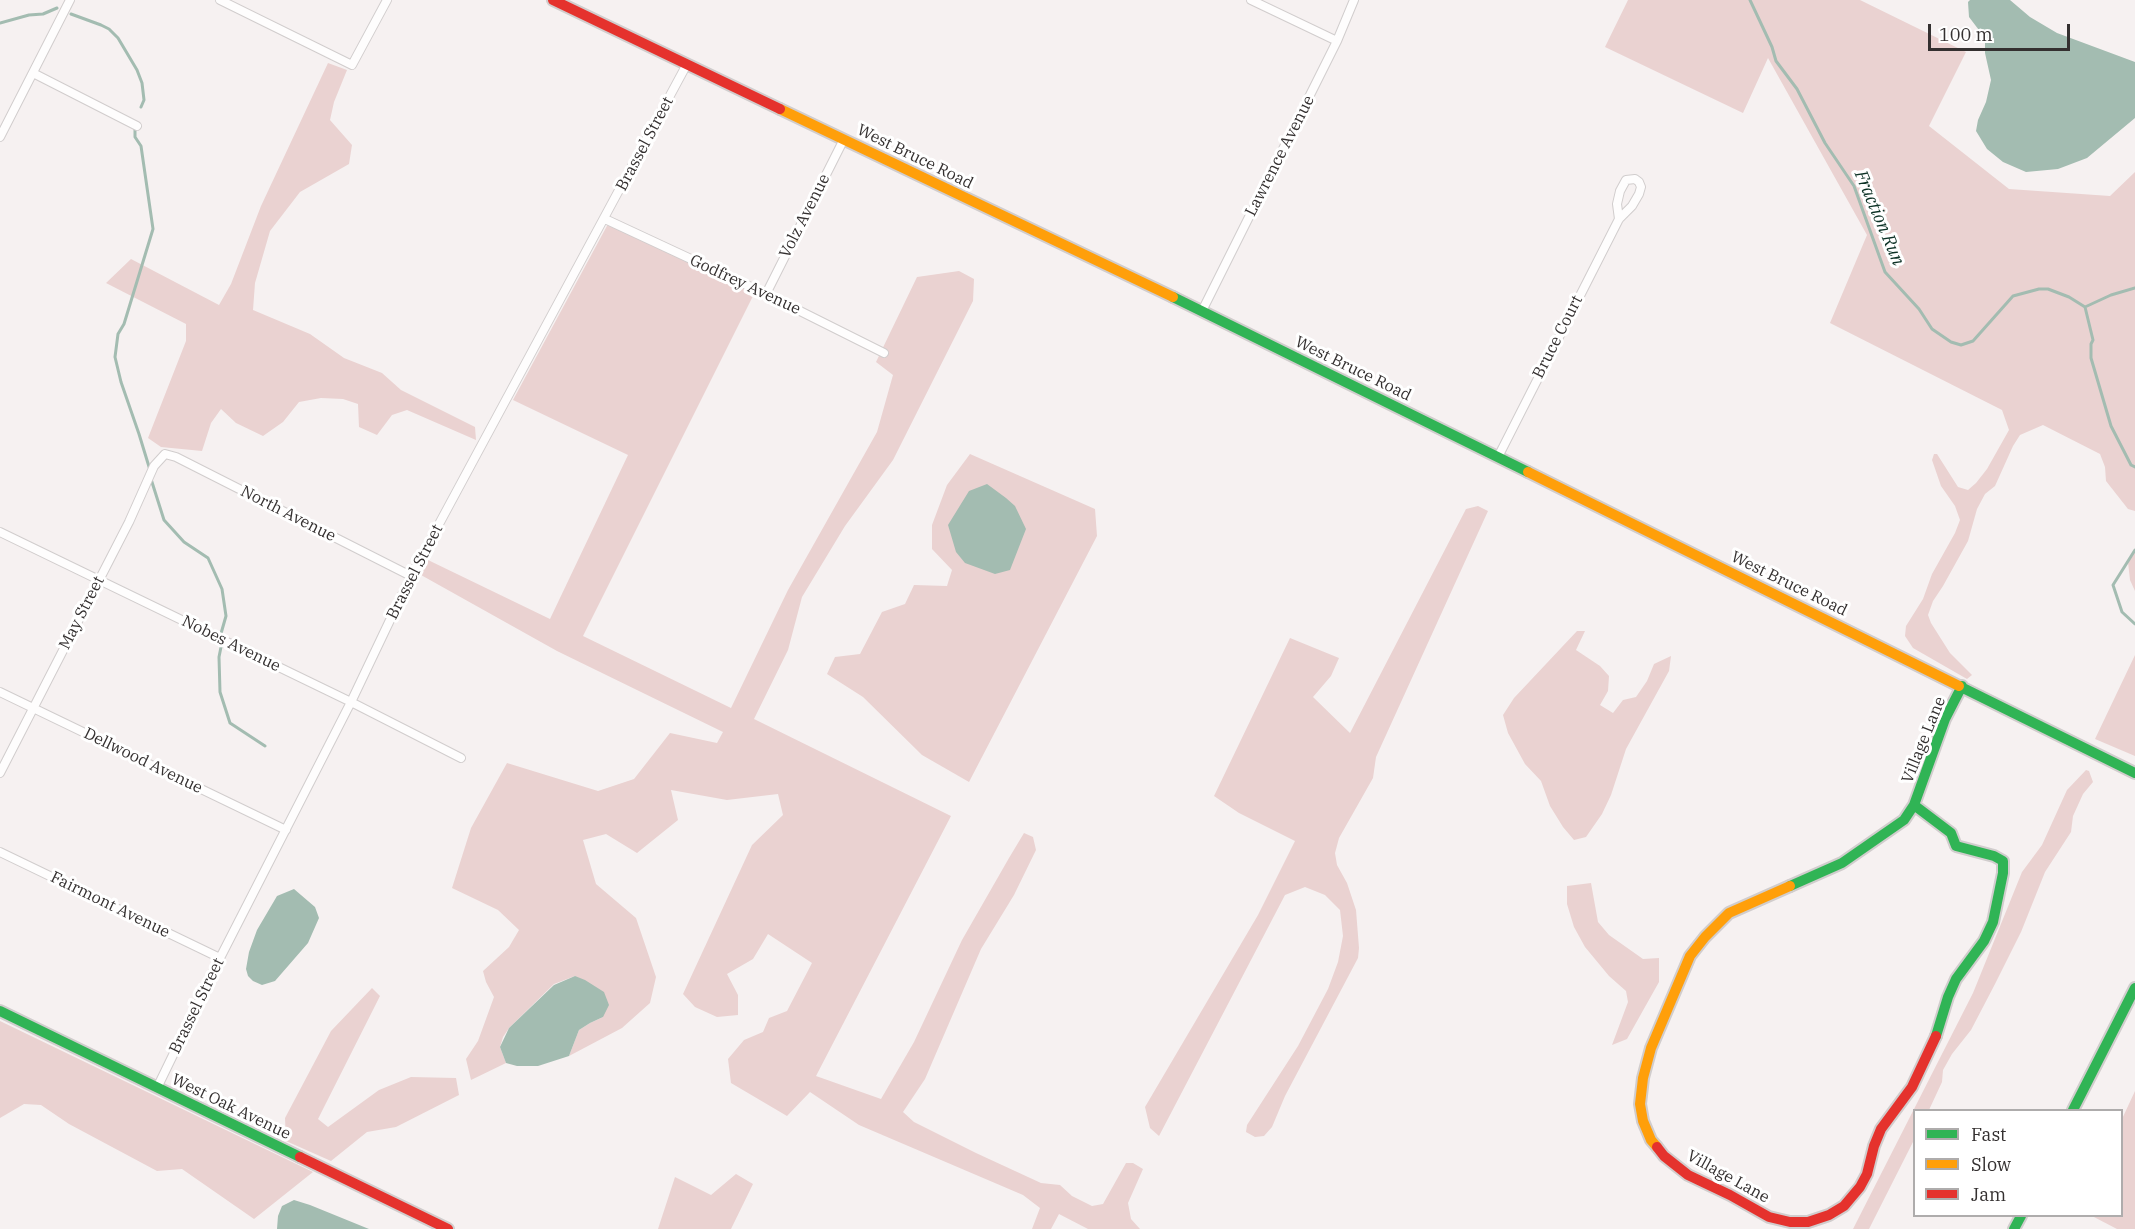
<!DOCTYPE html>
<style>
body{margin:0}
#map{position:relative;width:2135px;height:1229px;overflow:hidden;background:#f6f1f1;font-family:"IBM Plex Serif",serif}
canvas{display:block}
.legend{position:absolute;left:1913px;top:1109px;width:210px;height:108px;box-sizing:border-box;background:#fff;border:2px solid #aeacac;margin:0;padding:8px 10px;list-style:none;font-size:18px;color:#343030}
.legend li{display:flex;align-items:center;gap:12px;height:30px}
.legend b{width:30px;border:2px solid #aeacac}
.scale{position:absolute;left:1928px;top:24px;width:142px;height:27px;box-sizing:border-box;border:3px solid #343030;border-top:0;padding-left:8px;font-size:18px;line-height:21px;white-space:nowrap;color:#343030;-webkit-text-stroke:4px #fff;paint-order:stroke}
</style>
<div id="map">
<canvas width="2135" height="1229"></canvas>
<ul class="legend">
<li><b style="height:8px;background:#30b455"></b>Fast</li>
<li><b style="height:8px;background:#ff9f0a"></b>Slow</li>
<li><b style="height:8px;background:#e5322d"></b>Jam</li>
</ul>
<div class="scale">100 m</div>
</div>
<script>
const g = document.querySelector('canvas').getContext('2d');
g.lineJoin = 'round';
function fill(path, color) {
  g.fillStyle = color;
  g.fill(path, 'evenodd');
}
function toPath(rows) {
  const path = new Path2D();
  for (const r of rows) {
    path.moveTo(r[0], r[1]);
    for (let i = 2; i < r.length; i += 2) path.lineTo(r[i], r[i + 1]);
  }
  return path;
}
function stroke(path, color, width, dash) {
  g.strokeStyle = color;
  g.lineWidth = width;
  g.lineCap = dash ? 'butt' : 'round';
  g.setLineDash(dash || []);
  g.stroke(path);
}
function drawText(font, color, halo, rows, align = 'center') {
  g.font = font + ' "IBM Plex Serif",serif';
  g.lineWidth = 6;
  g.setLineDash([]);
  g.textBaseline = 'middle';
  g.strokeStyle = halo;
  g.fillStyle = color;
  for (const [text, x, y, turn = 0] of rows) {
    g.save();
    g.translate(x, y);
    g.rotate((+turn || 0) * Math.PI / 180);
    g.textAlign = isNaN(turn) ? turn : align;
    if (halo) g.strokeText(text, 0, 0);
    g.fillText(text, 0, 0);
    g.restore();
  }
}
fill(toPath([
 [1628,0,1860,0,1966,52,1929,126,2009,189,2110,196,2135,172,2135,511,2128,509,2106,481,2105,467,2100,454,2043,425,2020,435,2013,446,1995,486,1985,494,1977,509,1968,541,1943,586,1933,601,1928,615,1931,623,1950,653,1972,675,1967,679,1913,648,1905,636,1906,626,1923,599,1932,574,1955,533,1960,520,1955,506,1941,486,1932,460,1934,454,1937,454,1958,487,1968,490,1976,483,1987,469,2009,430,2002,410,1830,323,1867,235,1768,58,1743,113,1605,47],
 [328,63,347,70,334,102,330,120,352,145,349,164,300,192,270,231,255,283,253,310,310,334,344,358,382,373,401,390,475,427,476,440,407,410,392,415,377,435,359,427,358,404,343,399,321,398,299,402,283,422,263,436,236,423,221,409,211,423,202,451,161,447,148,438,186,341,186,324,106,283,131,259,219,305,231,284,261,206],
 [608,224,754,294,583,636,731,708,788,590,877,432,893,375,876,362,917,277,959,271,974,279,973,301,893,460,845,526,802,597,788,650,754,719,951,816,816,1076,881,1099,914,1042,962,940,1009,858,1024,833,1033,837,1036,850,1014,895,981,949,925,1079,903,1112,914,1122,976,1153,1041,1183,1060,1185,1072,1196,1092,1206,1103,1204,1126,1163,1133,1163,1143,1169,1128,1203,1131,1219,1140,1229,1088,1229,1059,1214,1051,1229,1032,1229,1040,1208,1023,1195,859,1125,810,1092,787,1116,731,1083,728,1059,744,1040,763,1032,769,1018,787,1011,812,963,768,934,753,959,727,974,738,995,738,1015,717,1017,695,1007,683,994,752,845,783,815,778,794,727,800,671,790,678,820,637,853,606,834,583,840,596,884,636,918,656,977,650,1003,622,1028,569,1056,579,1030,590,1023,603,1017,575,976,554,984,509,1028,503,1037,500,1047,506,1063,471,1080,466,1059,478,1041,494,997,486,982,483,971,509,947,519,930,498,910,452,888,471,828,507,763,598,791,634,779,670,733,717,743,723,732,557,651,421,575,428,560,550,619,628,455,513,400],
 [970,454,1095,509,1097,536,969,782,922,755,863,697,827,674,835,657,860,654,882,612,905,604,914,585,947,586,952,570,932,549,932,525,947,485],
 [1478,506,1488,511,1376,757,1373,778,1339,838,1335,853,1337,865,1347,883,1356,910,1359,948,1358,958,1285,1096,1272,1127,1264,1136,1255,1137,1246,1132,1247,1125,1298,1046,1328,989,1338,962,1343,936,1340,910,1325,895,1305,887,1285,895,1159,1136,1150,1128,1145,1107,1258,915,1295,841,1239,813,1214,796,1290,638,1339,658,1331,676,1313,697,1350,733,1466,509],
 [2135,550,2135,591,2130,580,2128,562],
 [1577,631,1585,631,1576,650,1600,666,1609,676,1608,691,1600,705,1613,713,1623,700,1636,697,1647,681,1654,664,1671,656,1669,671,1626,749,1611,795,1602,814,1586,837,1574,840,1563,827,1550,806,1541,781,1525,764,1508,733,1503,715,1514,698],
 [2135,655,2135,756,2095,739],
 [2086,770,2089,771,2093,782,2083,794,2073,816,2071,832,2045,872,2021,932,1995,984,1971,1030,1952,1054,1943,1070,1942,1082,1929,1110,1914,1110,1914,1140,1869,1229,1853,1229,1973,993,2022,872,2042,845,2067,790],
 [1591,883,1598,922,1609,935,1643,959,1659,958,1659,982,1627,1039,1612,1045,1628,1002,1626,991,1609,976,1585,947,1574,927,1567,904,1567,886],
 [372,988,380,996,318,1119,328,1127,379,1090,411,1077,456,1078,459,1095,396,1127,367,1132,331,1161,286,1141,285,1118,331,1031],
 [0,1021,313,1172,254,1219,182,1169,157,1171,69,1124,41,1105,24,1104,0,1118],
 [2135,1091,2135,1229,2117,1229,2092,1216,2122,1216,2122,1119],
 [736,1174,753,1184,731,1229,658,1229,675,1177,711,1195]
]), '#ead2d1');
fill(toPath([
 [1970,0,2010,0,2030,17,2057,33,2135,62,2135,118,2087,158,2058,169,2026,172,2003,162,1987,149,1976,131,1978,120,1986,102,1991,80,1985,53,1985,38,1969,17,1968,2],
 [987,484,1006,498,1015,506,1026,529,1010,570,995,574,965,563,956,552,948,525,969,491],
 [294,889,315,907,319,918,308,943,275,981,262,985,253,981,248,976,246,969,249,952,257,930,277,896],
 [575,976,585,980,604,992,609,1005,603,1017,590,1023,579,1030,569,1056,538,1066,517,1066,506,1063,500,1047,509,1028,554,985],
 [294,1200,310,1205,369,1229,277,1229,278,1216,282,1206]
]), '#a3bcb1');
stroke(toPath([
 [1750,0,1772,47,1776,61,1797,89,1825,143,1854,186,1885,272,1919,309,1932,329,1951,342,1961,345,1973,341,2013,296,2039,289,2048,289,2069,297,2085,307],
 [71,14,101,25,109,29,118,38,137,70,142,83,144,100,141,107],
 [0,23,29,15,43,14,57,8],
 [135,128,135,137,141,146,153,229,124,324,118,334,115,357,121,382,139,434,150,470],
 [2085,307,2093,340,2091,344,2091,358,2111,426,2131,465,2135,467],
 [2085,307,2111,295,2135,288],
 [151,479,164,520,184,542,208,558,222,589,226,616,220,637],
 [2135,550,2113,585,2122,612,2135,624],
 [221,647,219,657,220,692,230,723,265,746]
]), '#a3bcb1', 3);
const street = toPath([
 [220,0,352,65,387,0],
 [1251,0,1337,41],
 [33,73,137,126],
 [0,137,70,0],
 [605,219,766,294,884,353],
 [766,294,844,139],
 [1202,311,1337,41,1354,0],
 [1498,457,1619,219,1632,206,1639,194,1641,187,1639,182,1635,179,1626,180,1620,191,1617,204,1619,219],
 [0,532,351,702,461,758],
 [0,692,286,830],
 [0,773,129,522,154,466,165,454,176,457,411,576],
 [0,852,220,958],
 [157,1088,220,958,351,702,411,576,687,64]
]);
const fast = toPath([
 [1173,297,1528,472],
 [1959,686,2135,773],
 [1914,805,1951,833,1956,846,1994,856,2003,861,2003,873,1993,922,1984,941,1956,979,1948,997,1936,1036],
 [1790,886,1842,863,1904,820,1914,805,1945,719,1962,686],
 [0,1011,300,1157],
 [2073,1110,2135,988],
 [2014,1229,2021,1216]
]);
const slow = toPath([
 [780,109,1173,297],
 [1528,472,1959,686],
 [1657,1147,1651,1140,1643,1121,1640,1104,1643,1078,1651,1048,1690,956,1705,937,1729,913,1790,886]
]);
const jam = toPath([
 [553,0,780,109],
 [1657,1147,1664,1156,1688,1175,1730,1195,1769,1217,1790,1222,1808,1222,1829,1215,1844,1206,1860,1187,1867,1174,1874,1146,1881,1129,1912,1087,1936,1036],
 [300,1157,448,1229]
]);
stroke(street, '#d1cdcd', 10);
stroke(fast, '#d1cdcd', 14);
stroke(slow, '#d1cdcd', 14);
stroke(jam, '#d1cdcd', 14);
stroke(street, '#fefdfd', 8);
stroke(fast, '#30b455', 10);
stroke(slow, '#ff9f0a', 10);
stroke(jam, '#e5322d', 10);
drawText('16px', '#343030', '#fff', [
 ["Brassel Street",645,144,-62],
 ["Lawrence Avenue",1280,156,-63],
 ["West Bruce Road",915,157,26],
 ["Volz Avenue",805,216,-63],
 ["Godfrey Avenue",745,285,25],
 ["Bruce Court",1558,337,-63],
 ["West Bruce Road",1353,369,26],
 ["North Avenue",288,514,27],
 ["Brassel Street",415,572,-63],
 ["West Bruce Road",1789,584,26],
 ["May Street",82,613,-63],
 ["Nobes Avenue",231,644,26],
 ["Village Lane",1924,740,-68],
 ["Dellwood Avenue",143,761,26],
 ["Fairmont Avenue",110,905,26],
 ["Brassel Street",197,1006,-64],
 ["West Oak Avenue",231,1107,26],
 ["Village Lane",1728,1177,29]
]);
drawText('italic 18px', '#0c3125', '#fff', [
 ["Fraction Run",1879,218,67]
]);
</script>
